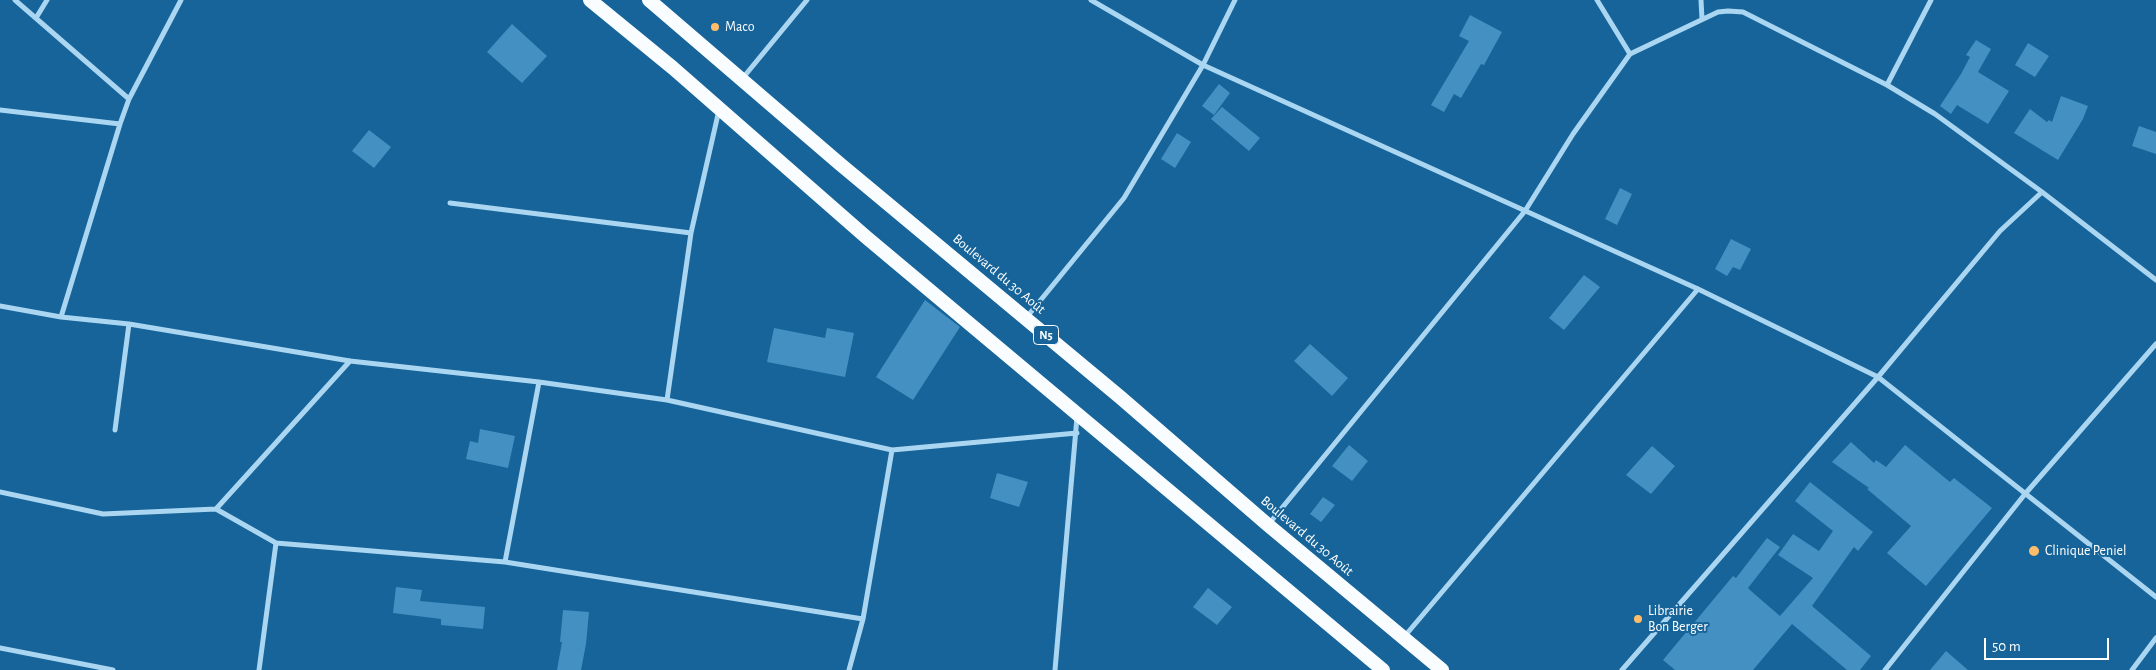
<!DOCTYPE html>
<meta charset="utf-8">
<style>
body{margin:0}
#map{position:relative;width:2156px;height:670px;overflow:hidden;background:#166499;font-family:"Alegreya Sans",sans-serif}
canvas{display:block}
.scale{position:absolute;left:1984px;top:638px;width:125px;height:22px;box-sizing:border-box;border:2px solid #fff;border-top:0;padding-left:6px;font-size:15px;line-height:18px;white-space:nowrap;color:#fff;-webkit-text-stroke:4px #166499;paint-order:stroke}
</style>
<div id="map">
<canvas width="2156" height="670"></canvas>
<div class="scale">50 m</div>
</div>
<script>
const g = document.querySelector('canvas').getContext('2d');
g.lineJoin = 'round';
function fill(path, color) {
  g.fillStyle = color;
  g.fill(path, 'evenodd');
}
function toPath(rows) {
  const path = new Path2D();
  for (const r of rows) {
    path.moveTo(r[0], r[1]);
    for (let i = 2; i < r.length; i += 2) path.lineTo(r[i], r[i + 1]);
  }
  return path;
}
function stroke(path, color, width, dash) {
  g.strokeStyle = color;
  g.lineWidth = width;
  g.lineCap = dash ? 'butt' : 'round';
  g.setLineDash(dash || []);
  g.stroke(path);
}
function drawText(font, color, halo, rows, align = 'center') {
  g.font = font + ' "Alegreya Sans",sans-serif';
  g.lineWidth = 4;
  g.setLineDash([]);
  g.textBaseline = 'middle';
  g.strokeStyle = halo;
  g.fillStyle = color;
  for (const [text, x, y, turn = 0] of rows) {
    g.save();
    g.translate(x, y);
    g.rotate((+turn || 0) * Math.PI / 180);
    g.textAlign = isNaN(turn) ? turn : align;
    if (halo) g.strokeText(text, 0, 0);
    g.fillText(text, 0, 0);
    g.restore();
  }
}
fill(toPath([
 [1470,15,1502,32,1484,65,1481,64,1461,98,1454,94,1444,112,1431,105,1469,41,1459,36],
 [512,24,547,56,522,83,487,52],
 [1976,40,1991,49,1978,72,2009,91,1988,124,1957,105,1951,114,1940,106,1961,74,1970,57,1966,55],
 [2028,43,2049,56,2035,77,2015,65],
 [1219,84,1230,93,1214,115,1202,106],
 [2061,96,2088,106,2083,119,2058,160,2014,133,2030,109,2047,122,2049,120,2052,122],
 [1222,107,1260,138,1249,151,1211,119],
 [2139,126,2156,132,2156,154,2132,146],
 [369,130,391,147,374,168,352,151],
 [1177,133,1191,142,1175,168,1161,159],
 [1620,188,1632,194,1617,225,1605,219],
 [1731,239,1751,249,1740,270,1733,267,1727,276,1715,269],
 [1584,275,1600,287,1564,330,1549,318],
 [925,300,960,327,913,400,876,377],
 [774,328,825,338,827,328,854,333,845,377,767,362],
 [1310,344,1348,378,1332,396,1294,361],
 [480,429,515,436,508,468,466,459,470,441,478,443],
 [1851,442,1874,463,1876,460,1886,467,1905,445,1950,482,1954,478,1992,508,1926,586,1887,553,1911,526,1867,489,1869,488,1832,462],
 [1349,445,1368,461,1352,481,1332,466],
 [1652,446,1675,466,1651,494,1626,475],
 [997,473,1028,482,1019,507,990,498],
 [1810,482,1873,532,1858,551,1854,547,1812,606,1871,656,1860,670,1847,670,1792,624,1753,670,1675,670,1663,660,1733,576,1736,578,1767,538,1780,547,1748,588,1751,591,1780,616,1813,578,1778,555,1793,534,1819,551,1833,531,1795,501],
 [1323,497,1335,505,1321,522,1310,514],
 [396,587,422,590,420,601,485,607,483,629,441,625,441,619,393,613],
 [1208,588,1232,607,1217,625,1193,607],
 [563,610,589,612,586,644,581,670,557,670,562,642,560,642],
 [1946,651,1968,670,1930,670]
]), '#4490c2');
stroke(toPath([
 [15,0,129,99],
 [1091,0,1203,65,1698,289,1878,377,2156,597],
 [1701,0,1702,19],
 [1931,0,1887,85,1935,114,2042,192],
 [36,18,47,0],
 [1630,54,1718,12,1728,11,1743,12,1887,85],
 [742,79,807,0],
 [0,110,120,124],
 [450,203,691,233],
 [0,306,61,317,129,324,350,361,539,382,667,400,892,450,1077,433],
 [61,317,120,124,129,99,181,0],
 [1026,318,1124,198,1203,65,1235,0],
 [667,400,691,233,719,110],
 [115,430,129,324],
 [0,492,103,514,216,509,350,361],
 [216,509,276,543,505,562,863,619],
 [1268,525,1525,211,1573,134,1630,54,1597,0],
 [505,562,539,382],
 [1404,637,1698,289],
 [0,648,113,670],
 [259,670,276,543],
 [849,670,863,619,892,450],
 [1055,670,1077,417],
 [1622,670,1878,377,2000,231,2042,192,2156,280],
 [1885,670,2025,494,2156,344],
 [2132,670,2156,638]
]), '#abd6f2', 5);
stroke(toPath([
 [590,0,673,68,866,237,1383,670],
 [649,0,840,164,1120,397,1268,525,1442,670]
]), '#fafdff', 14);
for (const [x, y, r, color] of [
 [715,27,5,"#ffbd6c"],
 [2034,551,6,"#ffbd6c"],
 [1638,619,5,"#ffbd6c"]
]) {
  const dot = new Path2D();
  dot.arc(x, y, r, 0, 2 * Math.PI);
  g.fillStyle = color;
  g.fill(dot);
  stroke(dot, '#166499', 2);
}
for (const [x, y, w] of [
 [1046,335,25]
]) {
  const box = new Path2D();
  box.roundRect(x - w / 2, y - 9.5, w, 19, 4);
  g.fillStyle = '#166499';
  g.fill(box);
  stroke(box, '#fff', 1);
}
drawText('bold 12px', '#fff', null, [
 ["N5",1046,335]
]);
drawText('14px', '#fff', '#166499', [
 ["Maco",725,27],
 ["Clinique Peniel",2045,551],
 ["Librairie",1648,611],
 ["Bon Berger",1648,627]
], 'left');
drawText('14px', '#fff', '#166499', [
 ["Boulevard du 30 Août",999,274,40],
 ["Boulevard du 30 Août",1307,536,40]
]);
</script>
